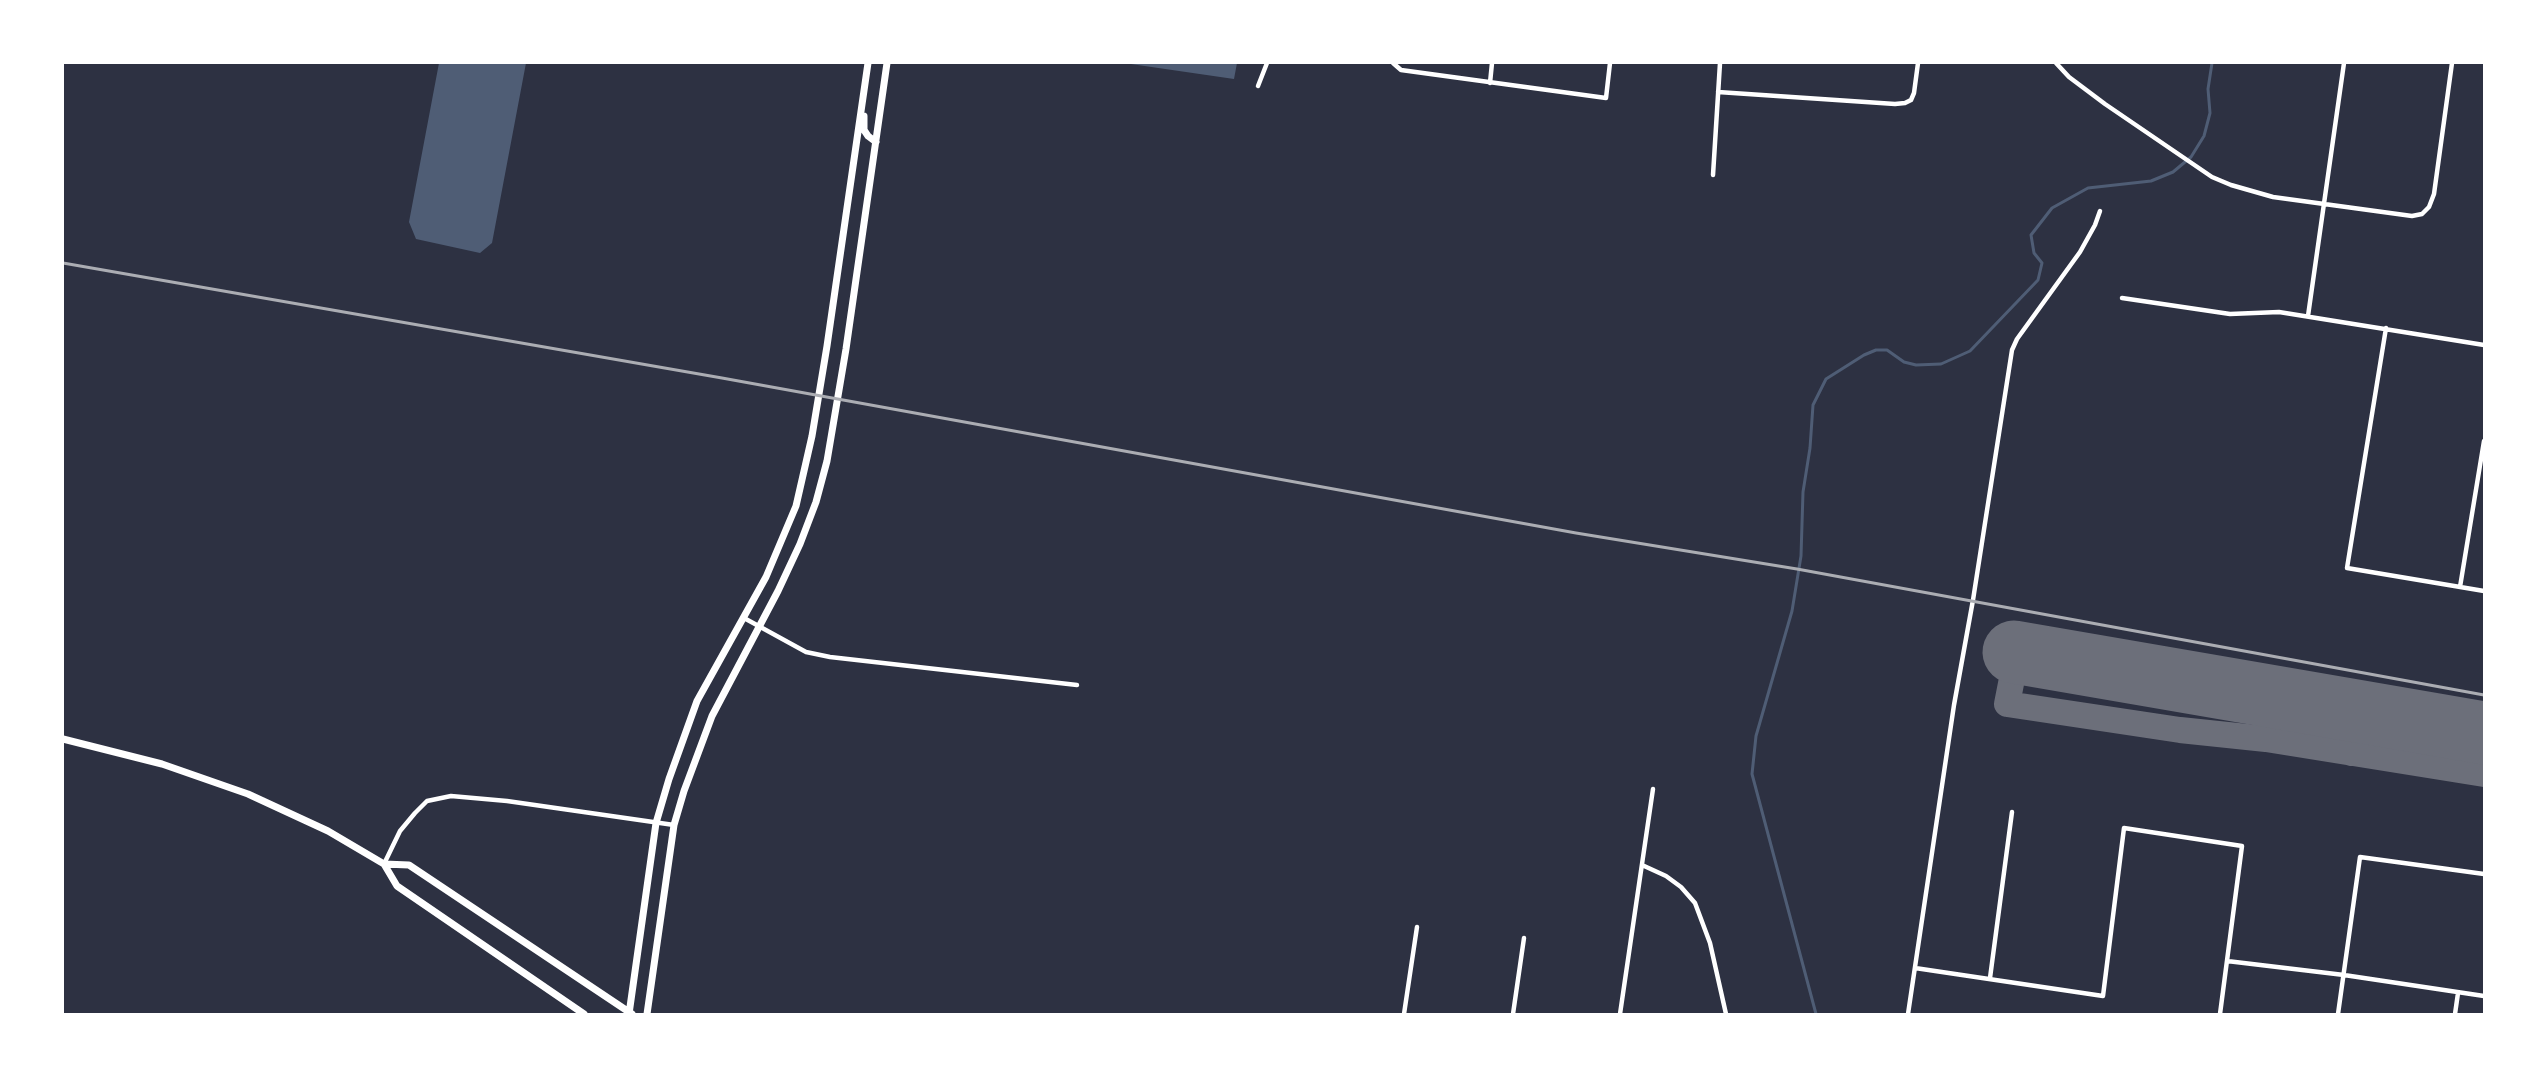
<!DOCTYPE html>
<style>
body{margin:0}
#map{position:relative;width:2547px;height:1077px;overflow:hidden;background:#2d3142;font-family:"Playfair Display",serif}
canvas{display:block}
.frame{position:absolute;inset:0;border:64px solid #fff;pointer-events:none}
</style>
<div id="map">
<canvas width="2547" height="1077"></canvas>
<div class="frame"></div>
</div>
<script>
const g = document.querySelector('canvas').getContext('2d');
g.lineJoin = 'round';
function fill(path, color) {
  g.fillStyle = color;
  g.fill(path, 'evenodd');
}
function toPath(rows) {
  const path = new Path2D();
  for (const r of rows) {
    path.moveTo(r[0], r[1]);
    for (let i = 2; i < r.length; i += 2) path.lineTo(r[i], r[i + 1]);
  }
  return path;
}
function stroke(path, color, width, dash) {
  g.strokeStyle = color;
  g.lineWidth = width;
  g.lineCap = dash ? 'butt' : 'round';
  g.setLineDash(dash || []);
  g.stroke(path);
}
fill(toPath([
 [439,63,526,63,492,243,480,253,416,239,409,222],
 [1124,63,1237,63,1234,79]
]), '#4f5d75');
stroke(toPath([
 [1816,1014,1752,774,1756,736,1792,611,1801,556,1803,492,1810,448,1813,405,1826,379,1864,355,1876,350,1887,350,1904,362,1916,365,1941,364,1970,351,2038,280,2042,263,2034,253,2031,235,2052,208,2088,188,2151,181,2173,172,2191,157,2204,136,2210,113,2208,89,2212,63]
]), '#4f5d75', 3);
stroke(toPath([
 [2017,653,2007,704,2180,730,2266,739,2484,774],
 [2351,753,2358,711]
]), '#6c6f7a', 26);
stroke(toPath([
 [2014,652,2484,733]
]), '#6c6f7a', 63);
stroke(toPath([
 [1393,63,1401,70,1606,98,1610,63],
 [2056,63,2069,77,2105,104,2212,177,2231,185,2273,197,2412,216,2422,214,2429,207,2434,194,2452,63],
 [1490,83,1492,63],
 [1258,86,1267,63],
 [1718,92,1895,104,1905,103,1911,100,1914,93,1918,63],
 [1713,175,1720,63],
 [2122,298,2230,314,2279,312,2484,345],
 [2308,316,2344,63],
 [2386,328,2347,568,2484,591],
 [2460,587,2484,441],
 [744,618,806,652,830,657,1077,685],
 [384,864,400,831,415,813,427,801,451,796,507,801,674,825],
 [1642,865,1666,876,1681,887,1695,903,1710,943,1726,1014],
 [2227,961,2344,975,2484,996],
 [1915,968,2103,996,2124,828,2242,846,2220,1014],
 [1990,978,2012,812],
 [1404,1014,1417,927],
 [1513,1014,1524,938],
 [1620,1014,1653,789],
 [1908,1014,1954,705,1973,600,2012,350,2017,339,2080,252,2095,225,2100,211],
 [2338,1014,2360,857,2484,874],
 [2455,1014,2458,993]
]), '#fff', 4.5);
stroke(toPath([
 [864,116,864,130,868,136,876,142],
 [63,739,162,764,248,794,328,831,384,864,409,865,632,1014],
 [384,864,397,886,584,1014],
 [629,1014,656,823,669,779,697,701,766,577,796,506,812,436,827,346,868,63],
 [647,1014,674,825,684,791,712,716,778,591,800,544,816,502,827,461,846,349,887,63]
]), '#fff', 7);
stroke(toPath([
 [63,263,722,378,1576,533,1797,569,2484,695]
]), '#abadb3', 3);
</script>
